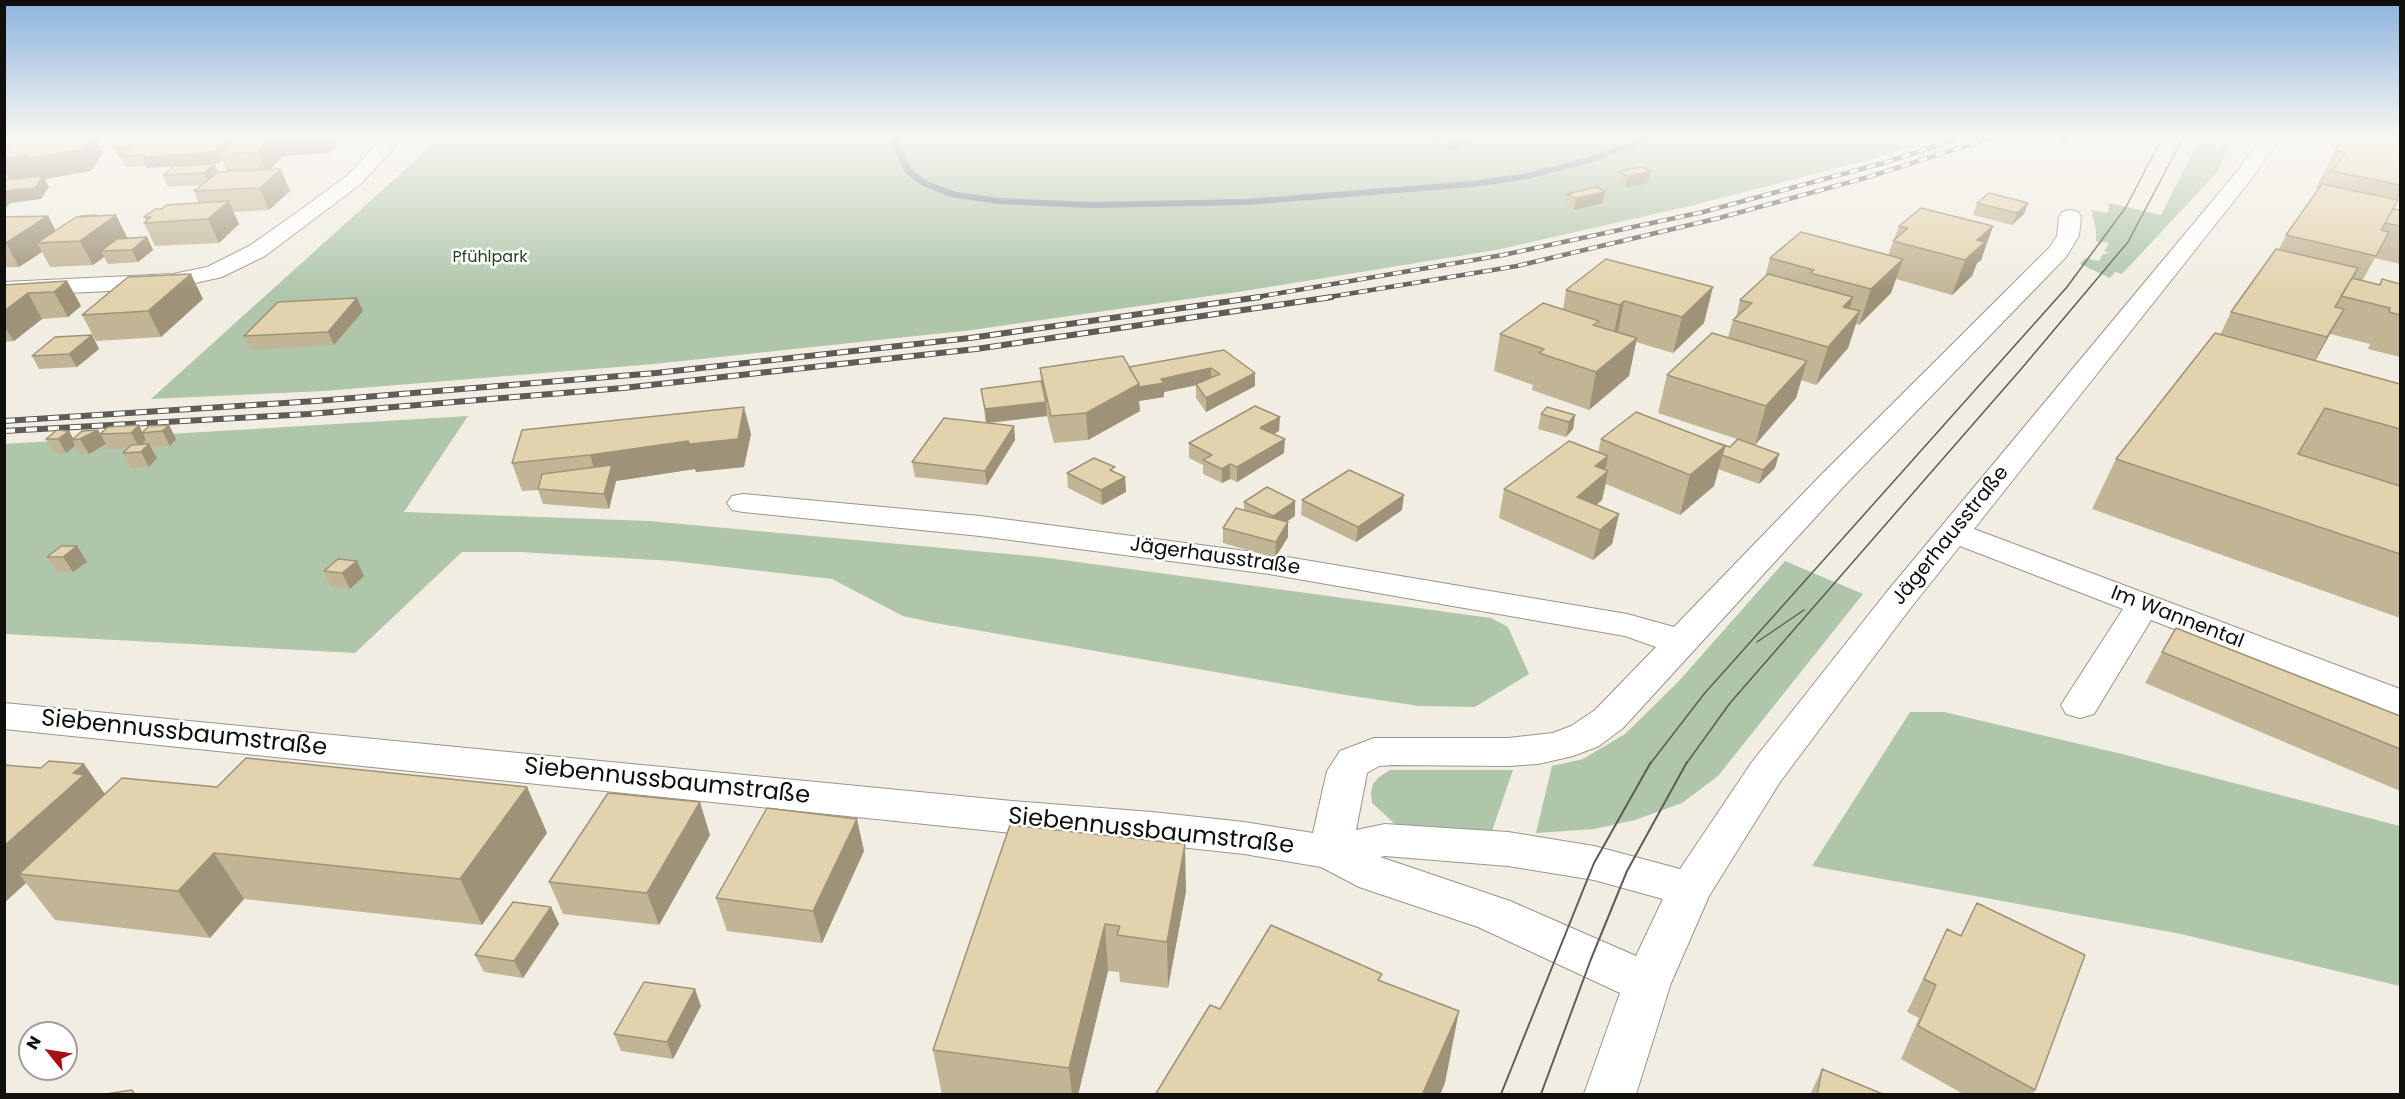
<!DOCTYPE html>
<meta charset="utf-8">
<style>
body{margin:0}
#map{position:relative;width:2405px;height:1099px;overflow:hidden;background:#f2ede2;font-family:Poppins,sans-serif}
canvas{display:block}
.frame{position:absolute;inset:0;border:6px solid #100f0b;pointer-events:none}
.north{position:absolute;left:18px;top:1021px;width:60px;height:60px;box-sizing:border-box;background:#fff;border:2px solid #9f9f9d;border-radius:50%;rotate:300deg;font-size:16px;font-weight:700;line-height:24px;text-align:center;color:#100f0b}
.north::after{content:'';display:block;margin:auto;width:21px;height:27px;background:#a61018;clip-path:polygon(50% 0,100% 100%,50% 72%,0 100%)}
</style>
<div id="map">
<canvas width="2405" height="1099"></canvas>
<div class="frame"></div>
<div class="north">N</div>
</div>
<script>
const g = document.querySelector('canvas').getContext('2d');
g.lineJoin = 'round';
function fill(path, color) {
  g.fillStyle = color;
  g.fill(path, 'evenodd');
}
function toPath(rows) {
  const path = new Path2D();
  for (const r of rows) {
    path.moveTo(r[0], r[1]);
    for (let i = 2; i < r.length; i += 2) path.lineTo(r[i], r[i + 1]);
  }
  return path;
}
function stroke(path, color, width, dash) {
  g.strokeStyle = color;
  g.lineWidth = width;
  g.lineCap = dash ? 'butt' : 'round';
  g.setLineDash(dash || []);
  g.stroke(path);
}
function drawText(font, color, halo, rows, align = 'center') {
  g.font = font + ' Poppins,sans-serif';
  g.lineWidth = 5;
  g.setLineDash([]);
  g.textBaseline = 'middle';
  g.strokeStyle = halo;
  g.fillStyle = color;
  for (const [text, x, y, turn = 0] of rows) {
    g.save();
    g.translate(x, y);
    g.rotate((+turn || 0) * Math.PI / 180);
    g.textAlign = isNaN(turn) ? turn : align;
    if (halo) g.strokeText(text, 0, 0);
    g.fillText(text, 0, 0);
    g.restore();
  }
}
fill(toPath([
 [440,138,1940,138,1876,158,1694,205,1496,250,1244,291,972,330,654,364,324,391,151,399],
 [2200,138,2221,138,2216,148,2219,149,2224,138,2233,138,2218,171,2122,274,2115,272,2110,278,2080,264,2085,258,2099,261,2103,254,2110,253,2104,251,2109,243,2096,241,2096,229,2091,210,2108,213,2109,203,2161,215],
 [468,416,404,512,649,521,1041,557,1491,618,1508,627,1529,674,1475,707,1419,706,1346,695,930,622,903,616,832,579,673,561,520,552,462,552,355,653,5,634,4,444],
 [1785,561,1863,594,1718,776,1682,803,1635,820,1594,829,1536,833,1552,766,1583,759,1625,734,1678,682],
 [1910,712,1944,712,2122,754,2400,826,2400,986,2181,934,1812,866],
 [1390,770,1513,770,1492,831,1395,824,1372,803,1371,793,1373,784,1379,777]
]), '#afc6ab');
fill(toPath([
 [889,138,898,138,912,170,929,182,956,192,999,198,1091,202,1247,199,1473,181,1528,173,1586,158,1642,138,1656,138,1592,162,1528,179,1473,187,1247,205,1091,208,999,204,951,197,923,186,905,173,889,138]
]), '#748096');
const minor = toPath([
 [10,138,141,138,139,142,132,144,50,149,12,143,10,138],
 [382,138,402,138,362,183,265,256,222,277,173,288,4,296,4,282,173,274,207,267,249,246,292,216,348,175,382,138],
 [2261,138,2280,138,2253,177,1974,529,2400,689,2400,716,2151,620,2094,714,2080,718,2066,714,2061,705,2123,609,1960,546,1909,610,1780,782,1709,896,1671,983,1636,1094,1584,1094,1620,993,1478,927,1359,887,1321,867,1244,854,1152,844,1012,833,4,729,4,703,1012,801,1152,812,1244,822,1313,833,1327,771,1340,751,1374,738,1508,738,1553,733,1571,726,1595,710,1656,647,1625,636,1269,574,980,536,743,512,732,510,727,503,732,496,743,494,980,516,1269,554,1627,614,1674,627,1823,473,2049,248,2057,236,2059,217,2062,212,2070,210,2078,212,2081,217,2079,236,2066,257,1845,485,1623,728,1599,746,1573,756,1538,764,1508,766,1393,765,1379,766,1367,773,1356,830,1385,824,1508,832,1594,846,1680,869,1752,762,1885,594,2239,169,2261,138],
 [1385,856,1508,866,1594,880,1663,899,1636,956,1510,901,1380,857,1385,856]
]);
stroke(minor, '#99958b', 2);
fill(minor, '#fff');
stroke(toPath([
 [1757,642,1804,610],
 [1650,764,1704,694,2067,287,2126,207,2162,138],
 [1686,764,1730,703,2022,368,2128,242,2183,138]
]), '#5e5c55', 1.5);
stroke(toPath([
 [1501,1094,1594,863,1651,762],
 [1541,1094,1591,959,1627,871,1687,762]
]), '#5e5c55', 2);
const railFar1 = toPath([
 [1251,298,1503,255,1703,212,1887,162,1960,138],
 [1323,298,1517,266,1719,218,1865,178,1991,138]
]);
const rail = toPath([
 [4,421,316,401,656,373,970,338,1260,297],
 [4,431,309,414,623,388,976,349,1332,297]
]);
stroke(railFar1, '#5e5c55', 4.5);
stroke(rail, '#5e5c55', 6);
stroke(railFar1, '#fff', 3, [9]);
stroke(rail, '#fff', 4, [11]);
fill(toPath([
 [155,138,344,138,330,153,283,156,270,170,290,191,269,210,233,212,239,224,219,243,155,246,144,223,146,221,144,217,199,203,194,191,201,185,168,187,163,175,227,172,222,160,219,163,147,168,146,166,126,167,114,147],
 [1398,138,1480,138,1462,147,1458,150,1447,152,1433,151,1427,147,1403,148,1398,141],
 [2059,138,2068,138,2065,145,2057,143],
 [2400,138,2400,194,2393,209,2400,210,2400,264,2375,258,2362,281,2379,285,2382,279,2400,284,2400,357,2368,349,2370,344,2330,334,2315,361,2400,384,2400,618,2092,509,2116,459,2220,335,2231,312,2279,249,2286,235,2318,189,2316,188,2335,150],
 [1651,171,1648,183,1625,188,1617,183,1619,172],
 [1567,194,1603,203,1574,210,1565,206],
 [1977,203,2028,203,2024,214,2012,225,1973,215],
 [96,215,128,238,147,237,153,250,138,262,108,264,104,257,93,265,50,267,42,252,19,267,4,267,4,217,56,230],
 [1899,226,1993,226,1981,260,1977,263,1972,276,1952,295,1896,279,1891,293,1859,325,1856,324,1848,348,1816,385,1801,380,1796,398,1755,445,1775,468,1759,484,1718,469,1714,486,1680,515,1606,484,1602,500,1596,505,1619,514,1612,544,1593,560,1499,518,1504,489,1598,453,1601,439,1730,447,1737,439,1658,413,1667,375,1728,337,1733,320,1736,318,1740,300,1765,277,1770,258,1888,255],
 [1606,259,1704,323,1673,353,1636,342,1629,376,1589,410,1532,390,1533,385,1494,371,1500,334,1563,310,1566,290],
 [67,281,81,306,68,317,42,319,14,341,4,342,4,285],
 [357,298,363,311,334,345,251,350,244,336],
 [203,299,161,337,96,341,82,315],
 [92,335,99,349,77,367,39,369,32,356],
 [1224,350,1255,386,1206,412,1196,398,1196,385,1164,392,1164,397,1139,401,1140,411,1088,440,1054,443,1047,416,990,423,1014,426,1015,440,987,485,915,477,912,462,986,423,981,389,1041,381,1040,368,1129,367],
 [1541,414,1575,415,1573,429,1566,437,1538,429],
 [169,425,176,439,170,446,151,447,157,458,149,467,131,468,123,453,129,448,108,449,106,444,89,454,80,454,75,446,66,453,55,453,46,439,69,431,73,438,98,430,100,434,143,432],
 [1279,431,1274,434,1284,453,1237,482,1230,479,1222,483,1203,474,1203,465,1189,458,1189,443],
 [751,434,744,467,696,472,695,469,616,481,609,509,543,504,538,490,522,491,512,463],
 [1115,472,1125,477,1126,492,1102,505,1068,488,1067,473],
 [1302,500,1402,510,1356,542,1301,515],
 [1295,501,1295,516,1287,521,1288,537,1275,558,1223,543,1223,528,1244,510,1244,502],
 [77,546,87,562,73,572,57,572,47,557],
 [324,571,364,576,350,589,331,587],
 [2162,652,2400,716,2400,791,2145,683],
 [84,764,105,794,217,787,527,787,547,833,482,925,244,899,210,938,55,920,26,883,4,903,41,768],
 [1010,825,1186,891,1168,988,1120,982,1119,972,1108,971,1078,1095,942,1095,933,1050],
 [710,835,659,925,563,914,549,882],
 [864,851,822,943,727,931,716,898],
 [1977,903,2035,1090,2032,1095,1965,1095,1901,1059,1919,1018,1907,1012,1931,962,1947,929,1960,936],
 [551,907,559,924,523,978,484,972,475,955],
 [701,1006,673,1059,621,1051,614,1034],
 [1822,1069,1885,1095,1810,1095]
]), '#c2b595');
fill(toPath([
 [88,138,96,138,103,153,91,171,45,179,49,187,41,199,10,203,7,207,4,207,4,191,10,181,4,170,4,158],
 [139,138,141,138,145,148,137,156,136,155,120,156,121,157,119,158,114,147],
 [230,138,237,138,219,154,222,160,219,163,147,168,141,157],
 [271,138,344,138,330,153,283,156,267,173,258,152],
 [1461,138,1480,138,1462,147,1458,150,1447,152,1448,142],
 [215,164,219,175,209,184,204,173],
 [281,169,290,191,269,210,260,188],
 [1651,171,1648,183,1625,188,1628,176],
 [2400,190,2400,194,2381,226],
 [1605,192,1603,203,1574,210,1576,198],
 [229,201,239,224,219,243,208,219],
 [2028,203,2024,214,2012,225,2017,213],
 [96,215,102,226,116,215,128,239,101,251,104,257,93,265,80,241,81,226],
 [48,216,60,239,37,243,42,252,19,267,6,243],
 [1993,226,1981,260,1977,263,1972,276,1952,295,1965,260,1977,240],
 [147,237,153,250,138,262,132,250],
 [1903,259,1891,293,1859,325,1871,289],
 [191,274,203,299,161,337,148,311],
 [67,281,81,306,68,317,54,292],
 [1713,287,1704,323,1673,353,1682,317],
 [28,293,42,319,14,341,4,326,4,311],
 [1853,297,1842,331,1860,311,1848,348,1816,385,1828,347,1843,307],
 [357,298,363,311,334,345,328,332],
 [1624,301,1617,337,1612,341,1620,305],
 [2344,309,2319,354,2302,383,2327,337],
 [92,335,99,349,77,367,69,354],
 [1637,338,1629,376,1589,410,1596,372],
 [1807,361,1796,398,1755,445,1766,406],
 [1211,368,1211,382,1164,392,1164,397,1139,401,1140,411,1088,440,1086,413,1139,384],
 [1255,373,1255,386,1206,412,1206,398],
 [1046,402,1047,416,986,423,985,409],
 [744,407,751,434,744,467,696,472,695,469,616,481,609,509,604,494,599,484,590,455],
 [1575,415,1573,429,1566,437,1569,422],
 [1280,417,1279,431,1260,442,1260,428],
 [139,425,146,440,139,447,131,433],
 [169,425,176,439,170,446,162,431],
 [1014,426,1015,440,987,485,985,471],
 [98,430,106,444,89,454,80,439],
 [69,431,74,440,72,440,75,446,66,453,58,439],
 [1285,439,1284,453,1237,482,1237,467],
 [149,444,157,458,149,467,141,452],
 [1725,446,1714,486,1680,515,1690,475],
 [1779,454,1775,468,1759,484,1763,470],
 [1608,456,1604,475,1608,471,1602,500,1577,521,1577,497,1595,466],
 [1230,464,1230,479,1222,483,1222,469],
 [1125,477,1126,492,1102,505,1101,490],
 [1404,495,1402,510,1356,542,1358,527],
 [1295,501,1295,516,1273,531,1273,516],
 [1619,514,1612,544,1593,560,1600,530],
 [1288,522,1288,537,1275,558,1276,542],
 [77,546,87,562,73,572,63,557],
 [357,561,364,576,350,589,342,573],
 [84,764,106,796,19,874,26,883,4,903,4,846,73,773],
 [527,787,547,833,482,925,460,879],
 [700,802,710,835,659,925,647,893],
 [857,819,864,851,822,943,813,911],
 [1185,844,1186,891,1168,988,1167,942],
 [214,853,244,899,210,938,178,891],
 [551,907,559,924,523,978,514,961],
 [1105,924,1108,971,1078,1095,1072,1095,1069,1068],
 [695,989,701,1006,673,1059,667,1042],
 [1459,1011,1445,1083,1440,1095,1422,1095]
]), '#9e9379');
const building = toPath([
 [34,138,88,138,80,150,27,158,29,155,4,158,4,152,13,141,34,138],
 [123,138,139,138,131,145,114,147,123,138],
 [155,138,230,138,214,152,141,157,145,155,120,156,143,139,155,138],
 [237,138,271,138,258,152,219,154,237,138],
 [1433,138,1461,138,1460,140,1448,142,1435,140,1433,138],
 [2345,138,2400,138,2400,185,2332,171,2346,152,2335,150,2345,138],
 [215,164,204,173,163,175,174,166,215,164],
 [1641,167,1651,171,1628,176,1619,172,1641,167],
 [281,169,260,188,194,191,218,172,281,169],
 [43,176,35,188,4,191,4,180,43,176],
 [2322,184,2398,200,2381,230,2389,232,2376,256,2286,235,2322,184],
 [1597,187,1605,192,1576,198,1567,194,1597,187],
 [1989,193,2028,203,2017,213,1977,203,1989,193],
 [229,201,208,219,144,223,151,217,144,217,155,209,162,209,166,205,229,201],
 [1921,208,1993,226,1977,240,1985,242,1965,260,1893,241,1908,228,1899,226,1921,208],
 [2393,209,2400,210,2400,226,2385,223,2393,209],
 [96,215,94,216,80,217,81,216,96,215],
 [116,215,80,241,37,243,76,217,116,215],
 [48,216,6,243,4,243,4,217,48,216],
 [1801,232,1903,259,1871,289,1810,273,1814,270,1770,258,1801,232],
 [147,237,132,250,101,251,117,239,147,237],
 [2276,249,2358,268,2335,307,2344,309,2327,337,2231,312,2276,249],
 [1606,259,1713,287,1682,317,1624,301,1620,305,1566,290,1606,259],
 [191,274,148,311,82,315,128,277,191,274],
 [1768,274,1853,297,1843,307,1860,311,1828,347,1733,320,1752,303,1740,300,1768,274],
 [2352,278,2380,285,2382,279,2400,284,2400,315,2389,312,2390,308,2341,296,2352,278],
 [67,281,54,292,28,293,4,311,4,285,67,281],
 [357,298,328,332,244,336,278,302,357,298],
 [1543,303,1599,321,1593,325,1637,338,1596,372,1539,353,1544,349,1500,334,1543,303],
 [1712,333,1807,361,1766,406,1667,375,1712,333],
 [2215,333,2400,384,2400,429,2325,408,2298,454,2400,486,2400,554,2116,459,2215,333],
 [92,335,69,354,32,356,55,337,92,335],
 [1224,350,1255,373,1206,398,1196,384,1220,374,1211,368,1161,379,1164,383,1139,387,1139,384,1129,367,1224,350],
 [1123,356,1139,384,1086,413,1051,416,1040,368,1123,356],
 [1041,381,1046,402,985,409,981,389,1041,381],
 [1255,406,1280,417,1260,428,1285,439,1237,467,1230,464,1222,469,1203,460,1212,455,1189,443,1255,406],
 [744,407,738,439,689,444,688,441,590,455,512,463,522,430,744,407],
 [1547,407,1575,415,1569,422,1541,414,1547,407],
 [1636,412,1725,446,1690,475,1601,439,1636,412],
 [944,418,1014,426,985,471,912,462,944,418],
 [139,425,131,433,100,434,108,427,139,425],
 [169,425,162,431,142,433,149,426,169,425],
 [57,430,69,431,58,439,46,439,57,430],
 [98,430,80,439,72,440,82,431,98,430],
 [1738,439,1779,454,1763,470,1722,455,1725,446,1718,443,1730,447,1738,439],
 [1569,441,1608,456,1595,466,1608,471,1577,497,1619,514,1600,530,1504,489,1569,441],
 [149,444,141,452,123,453,131,445,149,444],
 [1094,458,1115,467,1110,470,1125,477,1101,490,1067,473,1094,458],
 [612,465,604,494,538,489,542,474,612,465],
 [1349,470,1404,495,1358,527,1302,500,1349,470],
 [1267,487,1295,501,1273,516,1244,502,1267,487],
 [1236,508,1288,522,1276,542,1223,528,1236,508],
 [61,546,77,546,63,557,47,557,61,546],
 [338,559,357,561,342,573,324,571,338,559],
 [2176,628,2400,716,2400,749,2162,652,2176,628],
 [246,758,527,787,460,879,214,853,178,891,19,874,122,778,217,787,246,758],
 [49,761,84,764,73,773,84,775,4,846,4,765,41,768,49,761],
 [608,793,700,802,647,893,549,882,608,793],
 [767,808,857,819,813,911,716,898,767,808],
 [1010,825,1185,844,1167,942,1117,935,1120,926,1105,924,1069,1068,933,1050,1010,825],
 [513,902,551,907,514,961,475,955,513,902],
 [1977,903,2085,955,2035,1090,1918,1026,1936,985,1924,979,1947,929,1961,936,1977,903],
 [1271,925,1382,974,1378,980,1459,1011,1422,1095,1155,1095,1210,1005,1220,1009,1271,925],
 [644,982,695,989,667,1042,614,1034,644,982],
 [1822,1069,1885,1095,1817,1095,1822,1069],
 [132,1090,135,1095,99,1095,132,1090]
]);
fill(building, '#e2d2ad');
stroke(building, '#9e9379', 1.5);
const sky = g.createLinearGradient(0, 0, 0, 292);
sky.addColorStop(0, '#8bb3df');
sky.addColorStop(0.47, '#f9f7f2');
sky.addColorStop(1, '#f9f7f200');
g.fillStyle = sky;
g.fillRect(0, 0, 2405, 292);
drawText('16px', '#20451a', '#fff', [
 ["Pfühlpark",490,258]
]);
drawText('20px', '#100f0b', '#fff', [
 ["Jägerhausstraße",1951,536,-51],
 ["Jägerhausstraße",1215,557,8],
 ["Im Wannental",2177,618,21]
]);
drawText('24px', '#100f0b', '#fff', [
 ["Siebennussbaumstraße",184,734,6],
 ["Siebennussbaumstraße",667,782,6],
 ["Siebennussbaumstraße",1151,832,6]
]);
</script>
